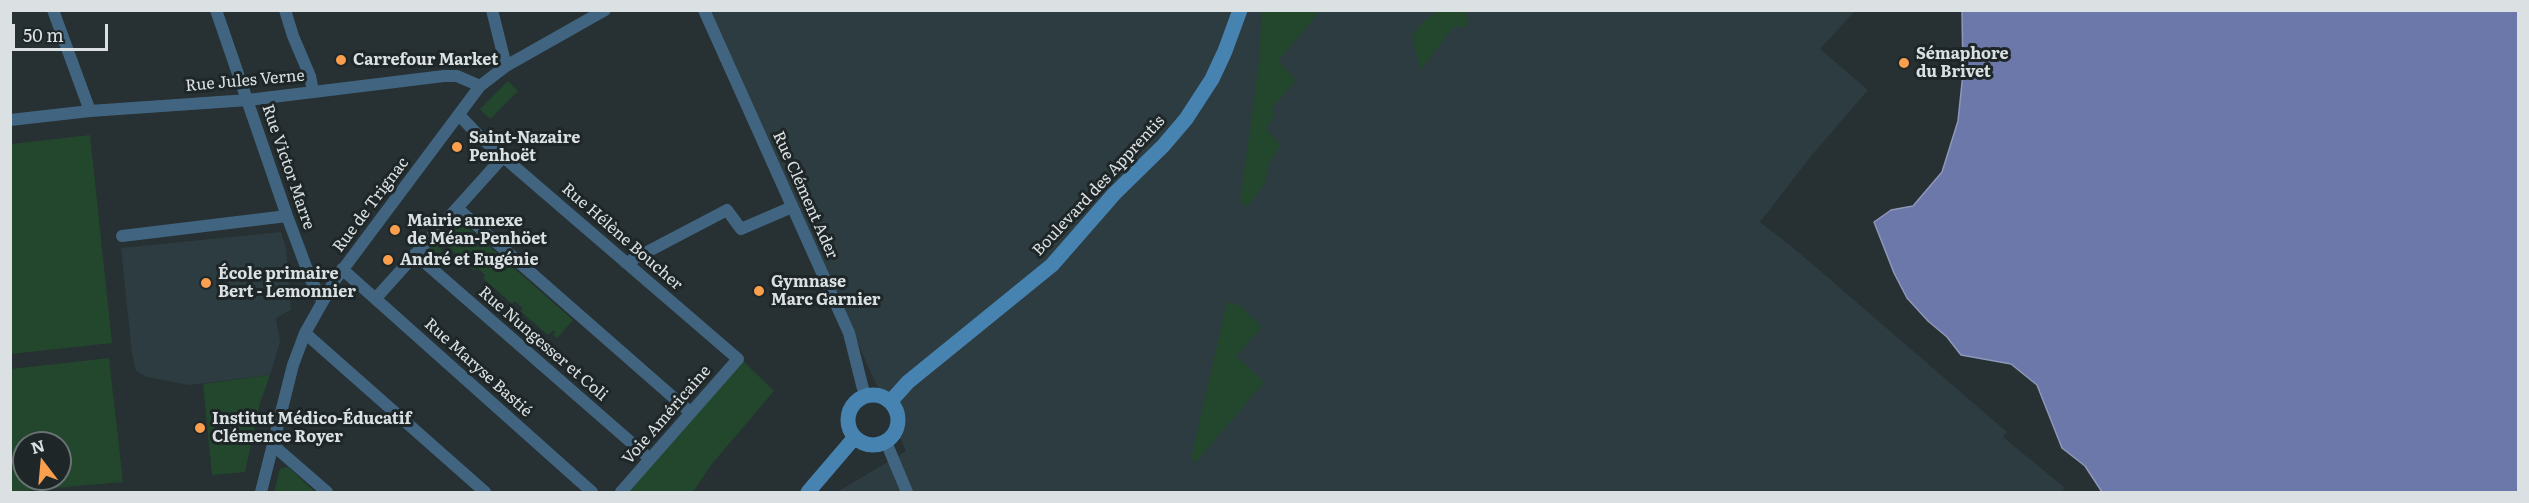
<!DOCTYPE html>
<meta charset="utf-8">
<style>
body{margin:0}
#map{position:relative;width:2529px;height:503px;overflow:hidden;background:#273032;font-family:Literata,serif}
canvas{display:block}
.frame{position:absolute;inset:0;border:12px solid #dbe1e2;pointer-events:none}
.north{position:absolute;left:12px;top:431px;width:60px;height:60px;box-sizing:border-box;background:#1e2628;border:2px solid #6a7172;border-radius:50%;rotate:344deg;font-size:16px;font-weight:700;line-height:24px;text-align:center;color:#dbe1e2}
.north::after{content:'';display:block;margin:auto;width:21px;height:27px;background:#fa9f4e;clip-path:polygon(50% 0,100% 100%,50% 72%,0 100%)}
.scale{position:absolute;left:12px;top:24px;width:96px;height:27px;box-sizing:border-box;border:3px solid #dbe1e2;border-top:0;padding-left:8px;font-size:18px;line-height:21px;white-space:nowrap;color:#dbe1e2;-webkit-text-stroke:4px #1e2628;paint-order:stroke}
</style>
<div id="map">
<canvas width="2529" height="503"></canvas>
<div class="frame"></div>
<div class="north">N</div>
<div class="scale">50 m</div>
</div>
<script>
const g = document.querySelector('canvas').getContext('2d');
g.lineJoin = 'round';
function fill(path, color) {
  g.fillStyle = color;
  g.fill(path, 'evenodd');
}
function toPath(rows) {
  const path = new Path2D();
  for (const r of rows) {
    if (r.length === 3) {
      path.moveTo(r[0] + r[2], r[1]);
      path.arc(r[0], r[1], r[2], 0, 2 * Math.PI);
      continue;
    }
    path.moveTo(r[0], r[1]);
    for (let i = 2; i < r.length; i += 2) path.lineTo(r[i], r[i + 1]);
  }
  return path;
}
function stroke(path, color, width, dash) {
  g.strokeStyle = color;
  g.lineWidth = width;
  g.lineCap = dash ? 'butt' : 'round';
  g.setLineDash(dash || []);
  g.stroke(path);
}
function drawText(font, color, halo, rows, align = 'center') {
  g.font = font + ' Literata,serif';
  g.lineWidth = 6;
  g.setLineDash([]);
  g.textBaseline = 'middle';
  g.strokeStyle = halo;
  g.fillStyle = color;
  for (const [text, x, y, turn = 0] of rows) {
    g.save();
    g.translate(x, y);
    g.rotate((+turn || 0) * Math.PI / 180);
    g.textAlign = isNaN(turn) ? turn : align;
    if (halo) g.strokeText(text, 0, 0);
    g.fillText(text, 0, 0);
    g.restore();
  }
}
fill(toPath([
 [709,11,1855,11,1820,49,1868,90,1812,155,1760,222,1796,250,2007,432,2003,437,2065,488,2061,492,837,492,906,451],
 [281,232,286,248,291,310,276,318,280,342,270,375,189,385,147,377,136,371,132,353,121,248]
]), '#2d3c40');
fill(toPath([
 [1261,11,1320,11,1278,61,1296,80,1271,109,1275,114,1266,129,1281,145,1269,163,1265,183,1247,207,1240,201,1260,57],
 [1438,11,1466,11,1468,27,1453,27,1421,70,1412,36,1425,20],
 [508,81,518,91,490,119,480,109],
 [90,135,112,343,11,354,11,144],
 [457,218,573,320,557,338,553,335,555,332,554,330,548,335,520,311,523,308,519,305,515,301,512,304,483,278,485,275,477,268,474,271,446,245,453,237,449,234,438,246,442,251,435,260,426,252],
 [1227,302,1240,306,1262,327,1236,356,1264,382,1196,462,1191,459],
 [109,358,123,482,11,492,11,369],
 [24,443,60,443,60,479,24,479],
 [743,361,774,391,711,465,693,492,624,492],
 [270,375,260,403,245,472,212,475,203,384],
 [288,467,315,492,274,492,280,469]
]), '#22472c');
const water = toPath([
 [1962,11,2518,11,2518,492,2102,492,2085,466,2062,448,2037,385,2011,364,1961,355,1947,337,1928,321,1907,298,1894,273,1874,222,1891,210,1913,206,1942,172,1958,121,1963,73,1962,11]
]);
fill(water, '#6c78a9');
stroke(water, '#8d98ba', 1.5);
stroke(toPath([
 [53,10,90,111],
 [216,10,287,216,311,280,322,300],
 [285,10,293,36,310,76,313,91],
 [492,10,506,66],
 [704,10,849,333,865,397],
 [459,115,479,136,738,359,621,492],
 [10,120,90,111,248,100,444,76,457,76,480,86],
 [457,208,690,412],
 [122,236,287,216],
 [415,254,649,458],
 [626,263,727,210,741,229,792,207],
 [342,269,592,492],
 [376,298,503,157],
 [305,333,485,492],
 [886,442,907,492],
 [274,446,327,492],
 [261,492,293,365,305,333,335,280,480,86,506,66,605,10]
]), '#416581', 12);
stroke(toPath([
 [873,420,25],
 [890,402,908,382,1052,265,1114,194,1163,146,1186,119,1212,79,1225,51,1240,10],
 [808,492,855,437]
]), '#4783b0', 15);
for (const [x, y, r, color] of [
 [341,60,6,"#fa9f4e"],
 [1904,63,6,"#fa9f4e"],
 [457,147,6,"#fa9f4e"],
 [395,230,6,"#fa9f4e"],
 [388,260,6,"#fa9f4e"],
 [206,283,6,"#fa9f4e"],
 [759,291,6,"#fa9f4e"],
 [200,428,6,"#fa9f4e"]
]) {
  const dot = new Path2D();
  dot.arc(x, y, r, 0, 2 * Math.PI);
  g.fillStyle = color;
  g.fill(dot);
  stroke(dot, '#1e2628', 2);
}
drawText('bold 16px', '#dbe1e2', '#1e2628', [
 ["Sémaphore",1916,54],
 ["du Brivet",1916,72],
 ["Carrefour Market",353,60],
 ["Saint-Nazaire",469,138],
 ["Penhoët",469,156],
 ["Mairie annexe",407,221],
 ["de Méan-Penhöet",407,239],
 ["André et Eugénie",400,260],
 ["École primaire",218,274],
 ["Bert - Lemonnier",218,292],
 ["Gymnase",771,282],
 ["Marc Garnier",771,300],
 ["Institut Médico-Éducatif",212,419],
 ["Clémence Royer",212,437]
], 'left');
drawText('16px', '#dbe1e2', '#1e2628', [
 ["Rue Jules Verne",245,81,-5],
 ["Rue Victor Marre",288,167,71],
 ["Boulevard des Apprentis",1099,186,-47],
 ["Rue Clément Ader",805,195,66],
 ["Rue de Trignac",371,205,-53],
 ["Rue Hélène Boucher",622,237,41],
 ["Rue Nungesser et Coli",543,344,41],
 ["Rue Maryse Bastié",478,368,42],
 ["Voie Américaine",667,415,-49]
]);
</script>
